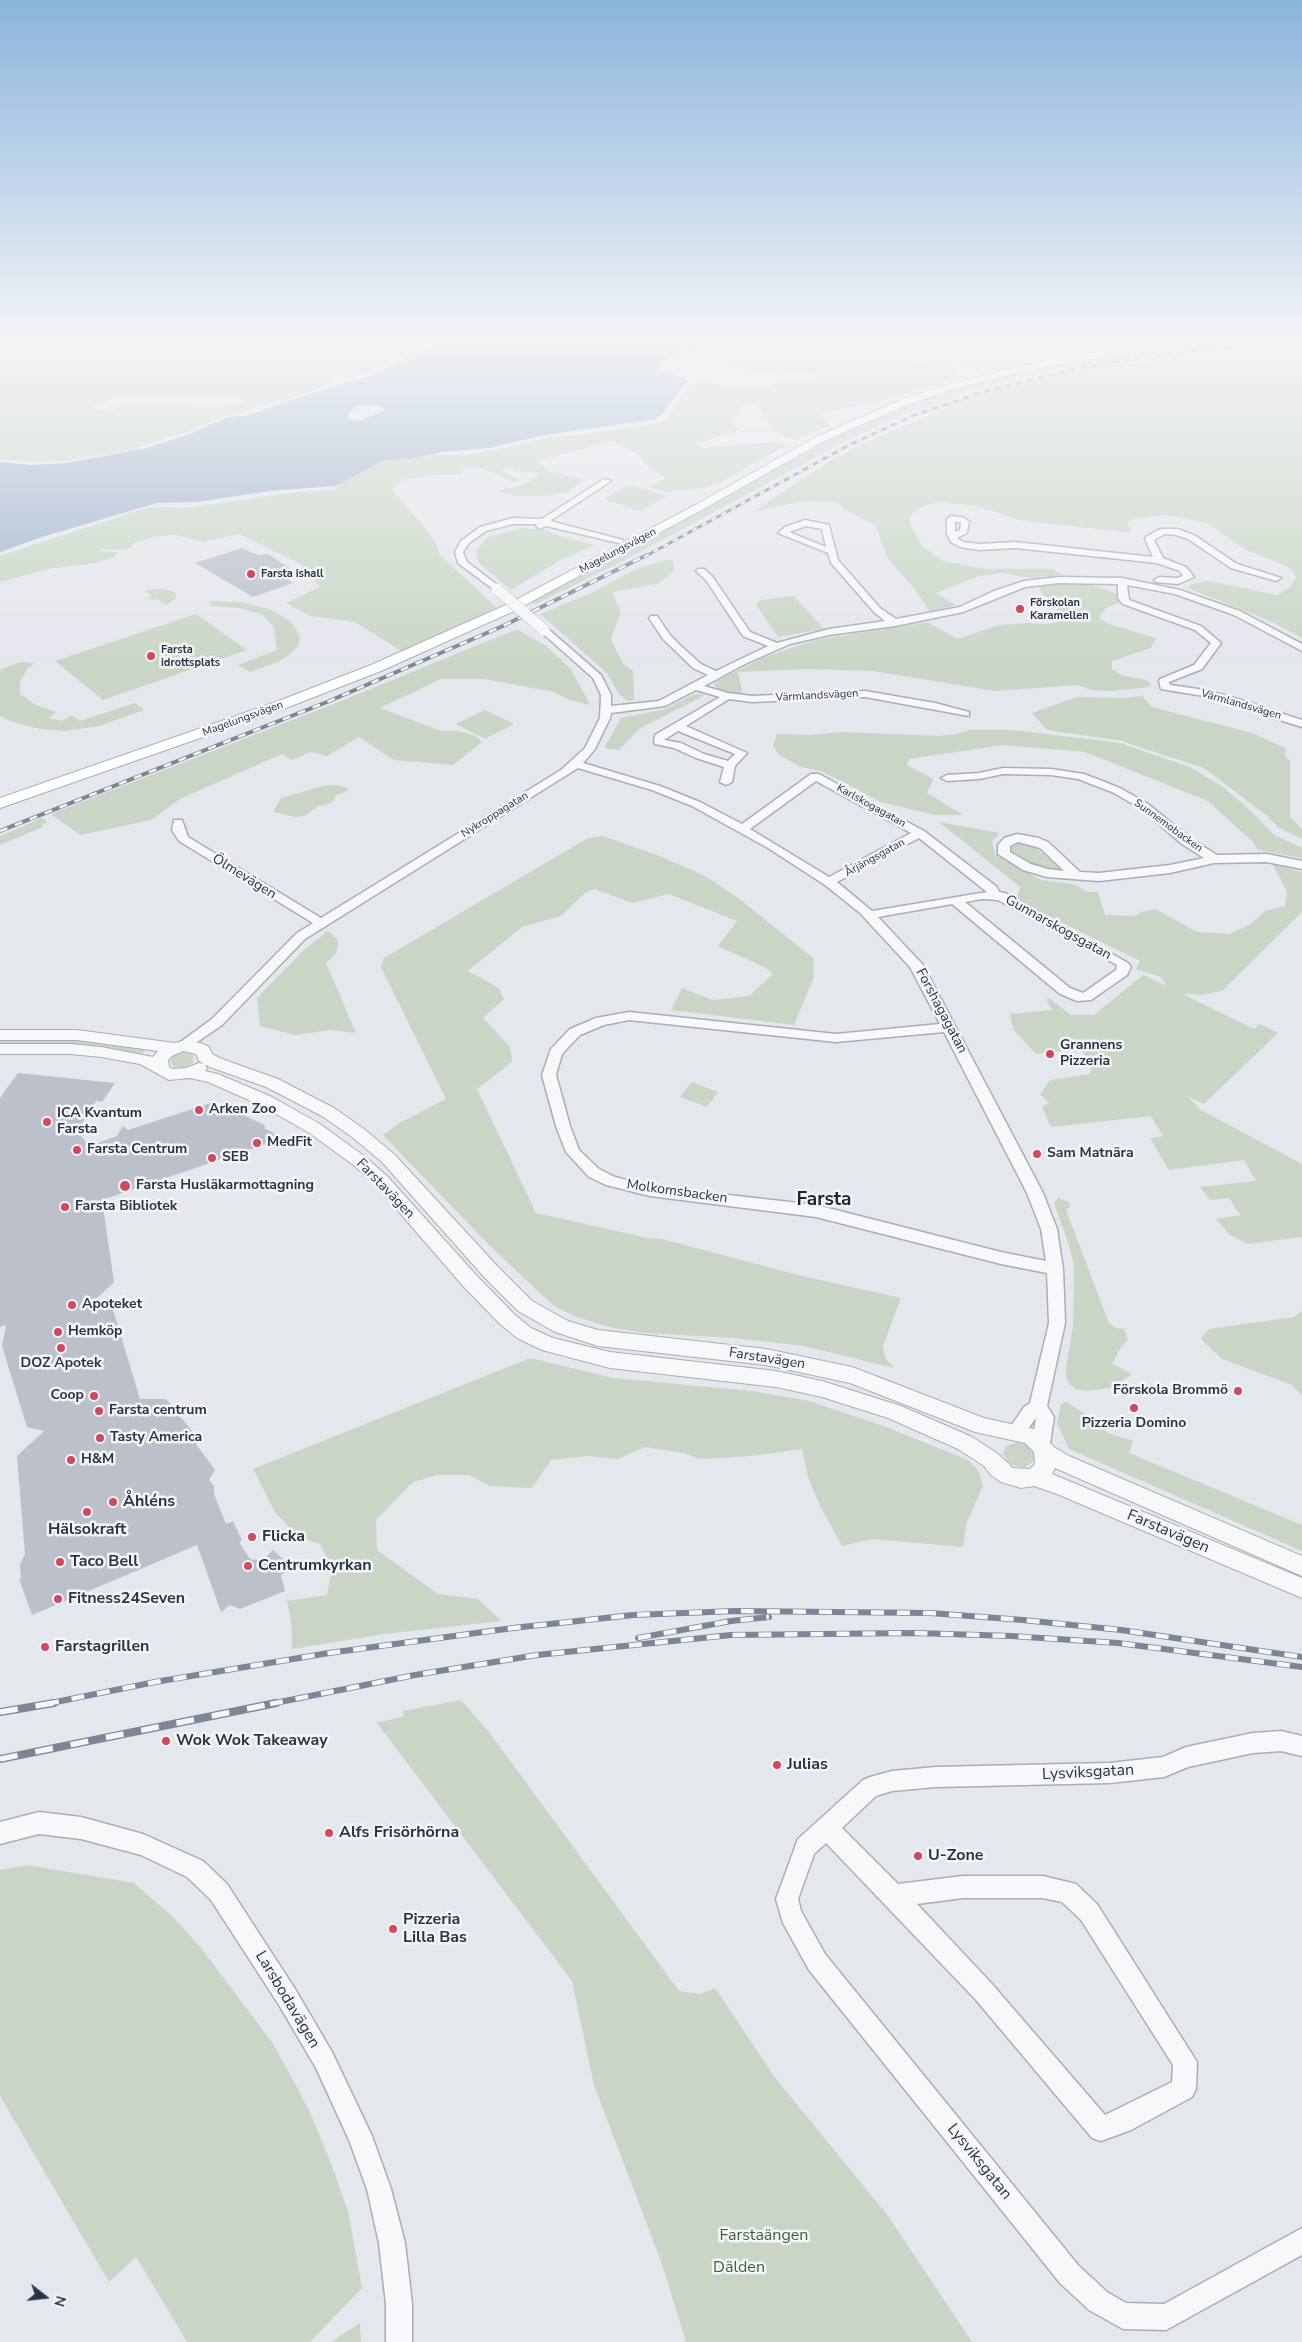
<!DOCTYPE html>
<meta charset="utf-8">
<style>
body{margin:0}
#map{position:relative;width:1302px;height:2342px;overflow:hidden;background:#e4e7ec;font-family:"Nunito Sans",sans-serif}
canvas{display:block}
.north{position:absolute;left:20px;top:2272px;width:50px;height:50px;-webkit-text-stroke:4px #f4f6f9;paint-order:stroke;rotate:106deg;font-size:14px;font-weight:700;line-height:20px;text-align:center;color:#2b3445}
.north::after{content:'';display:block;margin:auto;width:18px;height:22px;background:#2b3445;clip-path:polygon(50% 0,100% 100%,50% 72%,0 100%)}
</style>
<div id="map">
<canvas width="1302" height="2342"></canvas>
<div class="north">N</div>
</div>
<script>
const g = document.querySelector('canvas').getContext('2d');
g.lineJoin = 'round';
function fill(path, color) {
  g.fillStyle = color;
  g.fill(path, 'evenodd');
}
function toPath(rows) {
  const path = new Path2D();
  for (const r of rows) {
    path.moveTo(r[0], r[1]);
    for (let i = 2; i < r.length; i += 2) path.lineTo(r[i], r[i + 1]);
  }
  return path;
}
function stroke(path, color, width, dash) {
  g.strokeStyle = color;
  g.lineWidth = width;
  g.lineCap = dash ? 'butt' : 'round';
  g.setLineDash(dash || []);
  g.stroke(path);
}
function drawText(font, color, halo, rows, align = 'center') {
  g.font = font + ' "Nunito Sans",sans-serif';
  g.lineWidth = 5;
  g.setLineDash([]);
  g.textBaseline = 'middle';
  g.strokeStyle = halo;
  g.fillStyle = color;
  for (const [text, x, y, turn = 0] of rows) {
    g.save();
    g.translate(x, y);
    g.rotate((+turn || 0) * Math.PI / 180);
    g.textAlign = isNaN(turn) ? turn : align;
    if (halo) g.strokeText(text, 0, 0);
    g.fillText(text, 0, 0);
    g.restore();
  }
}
fill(toPath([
 [0,337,345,337,379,346,418,347,416,350,390,363,354,378,346,379,341,376,331,377,330,385,320,388,274,404,254,408,248,412,221,417,195,429,130,450,64,461,37,462,0,459],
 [166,396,242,399,247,402,225,405,126,406,112,410,87,408,115,398],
 [839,337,1201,337,1072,354,992,368,969,369,961,361,941,359,929,354,909,360,956,368,957,378,865,406,843,408,821,415,829,425,797,440,784,437,775,432,757,405,748,403,741,406,741,414,731,419,734,422,733,425,740,430,696,444,703,448,772,442,789,444,719,483,707,487,669,492,648,487,666,478,646,466,642,457,613,441,538,461,550,471,585,480,568,492,545,496,516,496,498,492,499,490,522,485,540,475,537,473,514,471,512,468,504,468,501,470,519,479,519,481,514,483,484,469,473,467,461,467,461,469,464,471,462,475,436,475,405,479,394,486,393,491,427,530,436,544,440,555,497,608,403,652,355,622,310,616,286,603,320,587,301,564,239,534,203,542,175,535,158,536,134,543,131,548,119,550,99,549,101,551,117,552,115,557,96,563,48,569,0,582,0,556,149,507,185,508,298,492,334,490,335,486,350,477,385,460,409,460,432,455,461,455,497,450,551,437,578,435,668,421,679,399,697,382,766,389,775,383,818,380,813,373,800,374,775,370,752,372,731,366,727,359,701,354,704,348,762,341,815,341],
 [1253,337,1282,337,1120,359,1048,371,987,386,906,414,850,439,627,559,536,604,528,603,840,434,938,394,1036,368],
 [1302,339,1302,638,1274,623,1188,588,1191,584,1208,581,1277,595,1289,588,1296,578,1294,572,1287,566,1246,550,1209,524,1179,517,1166,515,1134,519,1127,523,1132,533,1018,520,977,506,937,502,926,505,916,510,910,516,910,524,922,546,942,561,987,569,1053,569,1062,575,1031,578,1002,573,979,576,936,593,955,605,930,612,914,588,887,558,876,526,844,509,839,503,818,501,795,503,753,512,831,460,868,441,939,411,936,409,964,399,1001,388,1091,368],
 [630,485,667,496,640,511,603,499],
 [520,528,549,530,547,531,560,536,594,545,559,561,511,590,479,563,476,552,478,547,489,537],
 [666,560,673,561,674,571,659,583,612,592,621,612,611,638,615,649,624,665,633,671,634,698,632,701,626,700,619,694,607,673,540,614,596,591,635,569],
 [1078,583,1092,585,1119,595,1121,602,1106,608,1099,618,1109,624,1156,638,1151,648,1112,661,1112,669,1121,675,1146,680,1151,684,1150,687,1110,691,1091,690,1079,685,994,691,873,671,808,669,738,672,743,695,726,692,717,689,714,684,717,681,767,656,815,640,928,622,957,639,999,625,1026,623,1046,624,1061,621,1061,613,1042,593,1038,586],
 [159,588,173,591,176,594,175,599,166,605,157,599,152,600,148,598,152,596,145,591],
 [794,596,824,629,778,637,756,605,760,600],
 [209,601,241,602,270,609,291,622,296,629,300,636,299,645,289,655,278,662,250,672,238,665,277,650,274,627,263,615,240,608,211,606],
 [196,614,247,650,103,700,55,661],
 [517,629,546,646,571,669,590,705,569,700,554,692,484,679,441,679,380,708,441,731,458,731,476,736,482,742,453,765,394,760,359,737,327,756,311,752,292,760,282,754,180,799,151,820,80,835,51,814,341,701],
 [20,662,35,663,28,668,20,681,20,694,36,705,56,712,49,718,62,721,71,715,80,721,135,703,144,710,99,726,65,731,40,729,10,721,0,716,0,670],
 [699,694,705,695,639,729,619,750,604,748,621,718,666,709,692,695],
 [1142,696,1152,707,1252,733,1285,748,1286,757,1290,761,1290,817,1302,829,1302,839,1279,828,1266,815,1204,768,1124,742,1124,741,1047,730,1032,713,1077,697,1124,698],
 [485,710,514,724,485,739,456,724],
 [969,730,1012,730,1120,743,1192,768,1223,787,1251,811,1274,835,1302,848,1302,858,1258,850,1253,842,1208,801,1085,752,1003,745,909,759,907,765,933,779,927,793,963,815,935,815,881,802,821,771,801,767,779,755,773,746,777,734,811,735,841,732,939,736,957,734],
 [336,785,349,788,345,792,336,795,333,802,317,807,304,816,295,817,273,812,281,798,323,786],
 [42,818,47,822,41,825,43,827,0,845,0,836],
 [939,822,1000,833,992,841,995,854,1041,880,1073,884,1088,892,1098,892,1105,915,1136,916,1141,912,1155,909,1197,932,1230,934,1251,924,1265,911,1285,906,1287,891,1272,864,1302,872,1302,912,1222,991,1201,995,1183,994,1254,1029,1260,1024,1278,1033,1204,1104,1187,1096,1201,1110,1302,1164,1302,1237,1248,1244,1230,1235,1216,1219,1240,1215,1229,1198,1210,1200,1200,1187,1256,1181,1244,1160,1169,1170,1150,1138,1163,1136,1151,1116,1051,1127,1042,1107,1049,1103,1040,1094,1050,1080,1090,1074,1091,1067,1081,1049,1036,1054,1013,1029,1010,1014,1052,1010,1046,999,1049,998,1071,1015,1094,1015,1143,975,1167,986,1161,977,1136,969,1140,961,1016,900,1020,887],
 [603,836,662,857,705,876,737,897,813,958,814,977,794,1025,671,1010,682,988,712,1000,749,996,773,974,766,968,718,946,737,921,669,894,632,903,594,889,585,893,561,916,522,927,468,971,499,988,504,999,483,1018,510,1047,512,1062,477,1089,536,1213,648,1238,662,1239,798,1275,901,1298,883,1346,885,1358,894,1368,804,1346,733,1338,643,1333,609,1327,577,1317,554,1306,490,1246,383,1135,401,1122,446,1099,381,967,384,958,588,838],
 [1017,842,1032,845,1058,866,1059,869,1031,866,1011,853,1009,847],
 [328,931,338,940,337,952,326,963,356,1033,330,1030,295,1035,260,1026,257,998,304,950],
 [0,1039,76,1040,145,1050,142,1054,68,1045,0,1045],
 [184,1052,193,1055,193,1063,184,1068,173,1067,170,1059,176,1055],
 [692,1082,718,1092,707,1107,680,1097],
 [1058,1198,1069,1202,1070,1207,1066,1210,1109,1323,1116,1328,1124,1329,1128,1340,1121,1347,1112,1364,1132,1374,1115,1387,1088,1391,1078,1390,1070,1385,1066,1377,1066,1368,1073,1327,1074,1266,1070,1248,1054,1203],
 [1302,1311,1302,1396,1292,1385,1222,1359,1201,1339,1209,1329,1294,1317],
 [528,1359,535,1359,613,1378,752,1391,809,1401,881,1425,968,1460,978,1470,983,1485,966,1525,963,1547,872,1539,842,1546,820,1506,808,1477,802,1449,752,1456,700,1459,684,1453,645,1447,617,1459,588,1456,551,1460,532,1488,490,1486,469,1475,437,1475,413,1482,376,1520,377,1550,438,1594,478,1599,501,1621,384,1634,292,1649,292,1627,287,1601,327,1595,332,1569,320,1544,298,1537,274,1511,253,1469],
 [1066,1402,1092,1418,1108,1433,1133,1441,1129,1453,1302,1525,1302,1551,1069,1449,1057,1423,1061,1404],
 [1018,1442,1028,1446,1034,1453,1034,1461,1024,1468,1010,1464,1003,1453,1006,1446],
 [461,1700,489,1732,679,1991,700,1994,715,1988,776,2079,888,2216,972,2342,686,2342,662,2264,594,2085,572,1981,377,1723,404,1716,402,1711],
 [27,1865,134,1883,174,1918,201,1948,274,2045,309,2110,329,2158,348,2211,362,2288,310,2342,187,2342,136,2257,109,2282,0,2096,0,1870],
 [360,2323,361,2342,333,2342,337,2338]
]), '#c9d6c5');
fill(toPath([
 [473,337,822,337,755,338,691,349,669,357,660,366,664,371,688,380,663,413,656,419,545,435,489,448,443,452,410,459,385,460,335,486,270,491,197,502,157,503,42,537,0,552,0,462,31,465,67,463,146,448,190,434,225,418,249,415,299,397,367,377,421,352],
 [357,406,379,406,385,410,360,421,349,419,348,414]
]), '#9fb4cc');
fill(toPath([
 [242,548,258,555,268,554,291,569,284,576,293,583,253,597,195,563],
 [18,1073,115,1083,102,1102,96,1101,77,1132,90,1146,117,1136,123,1126,128,1130,214,1102,217,1106,221,1104,266,1126,264,1128,283,1138,102,1200,114,1282,95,1300,112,1306,140,1399,166,1399,201,1442,196,1444,215,1470,209,1480,214,1486,214,1494,226,1524,233,1521,242,1540,239,1542,250,1559,262,1561,273,1550,293,1568,281,1575,285,1591,240,1609,230,1605,221,1612,197,1545,32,1615,19,1579,21,1579,20,1564,25,1554,17,1456,44,1431,27,1427,2,1346,6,1325,0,1327,0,1098]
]), '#bbc0ca');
const minor = toPath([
 [401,337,409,337,401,343,397,343,397,341,401,337],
 [604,479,611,481,550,521,623,540,623,544,546,526,540,529,536,526,537,524,513,524,486,531,469,543,463,552,467,562,500,587,500,591,497,592,458,563,455,552,461,541,480,527,513,518,542,519,604,479],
 [951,516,962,517,969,521,967,533,957,538,963,542,979,544,1015,542,1153,557,1145,539,1146,537,1160,529,1177,529,1194,535,1237,564,1281,578,1276,581,1231,568,1188,539,1176,535,1165,534,1154,540,1163,558,1186,567,1194,577,1178,584,1156,582,1154,580,1159,577,1177,578,1183,576,1180,571,1157,563,1015,548,979,550,960,547,951,542,947,534,947,519,951,516],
 [955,522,961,522,960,530,955,532,955,522],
 [805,520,829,525,838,560,880,608,896,619,960,607,994,591,1024,581,1059,577,1122,578,1180,590,1240,611,1302,644,1302,651,1234,615,1175,594,1127,585,1129,600,1201,626,1221,643,1202,669,1169,682,1170,685,1205,690,1241,700,1302,720,1302,727,1204,696,1161,689,1159,681,1160,679,1194,665,1211,643,1195,630,1123,604,1118,598,1118,584,1059,583,1025,587,963,612,895,626,829,635,790,644,747,663,704,686,728,693,752,696,865,691,935,703,969,712,969,716,865,697,752,702,729,699,686,726,747,753,735,766,732,782,726,785,720,782,724,767,696,758,674,748,655,744,654,742,655,735,720,697,696,690,665,706,611,713,610,718,595,749,583,763,660,786,700,802,742,824,811,774,819,774,924,831,997,887,999,892,1005,893,1128,963,1131,967,1127,975,1091,1000,1077,1001,1060,994,952,904,878,917,923,965,1043,1193,1057,1229,1063,1269,1065,1323,1047,1406,1054,1417,1050,1443,1047,1448,1041,1450,1035,1448,1032,1443,1036,1418,1022,1437,1016,1439,1010,1437,1007,1432,1024,1407,1030,1403,1049,1323,1047,1273,1001,1264,816,1217,650,1196,606,1185,589,1177,566,1152,556,1126,542,1075,551,1049,570,1029,596,1018,629,1012,836,1034,940,1024,910,967,860,913,825,885,768,848,692,806,652,790,578,768,305,939,222,1025,187,1049,182,1050,175,1046,212,1019,297,933,313,923,179,841,172,830,174,820,182,820,188,837,321,918,561,770,585,748,600,718,601,695,593,678,541,632,541,628,547,628,601,675,611,695,611,706,659,701,708,675,693,668,663,639,649,618,651,616,657,616,670,635,682,647,701,664,716,671,768,646,743,636,706,580,696,571,698,569,704,569,712,576,750,632,777,643,829,629,885,621,874,612,831,563,828,553,778,533,785,527,805,520],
 [806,526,822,529,826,547,789,532,806,526],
 [678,731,735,754,728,761,704,754,681,743,664,740,678,731],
 [816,781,911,833,829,877,750,829,816,781],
 [919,838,987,892,872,911,837,882,919,838],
 [982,899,998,900,1117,965,1116,970,1083,993,1070,988,965,902,982,899],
 [629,1020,836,1042,944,1032,1027,1193,1041,1229,1046,1261,1001,1252,816,1205,650,1186,615,1177,599,1169,579,1150,570,1126,556,1075,562,1054,580,1035,604,1025,629,1020],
 [1003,768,1051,769,1084,774,1120,788,1148,804,1190,838,1217,855,1267,854,1302,861,1302,869,1267,862,1214,863,1170,873,1099,881,1047,877,1023,870,998,854,998,845,1004,838,1017,834,1039,838,1048,842,1080,872,1099,873,1170,865,1204,858,1182,844,1140,808,1112,792,1078,779,1051,775,1003,774,979,779,947,781,941,778,947,775,979,773,1003,768],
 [1018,842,1040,848,1064,871,1048,869,1031,864,1010,852,1010,846,1018,842],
 [1281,1731,1302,1736,1302,1756,1281,1751,1253,1753,1188,1767,1164,1777,1110,1783,936,1787,892,1791,876,1796,842,1828,898,1884,963,1876,1043,1876,1076,1884,1097,1904,1197,2062,1196,2089,1192,2097,1131,2130,1101,2141,1092,2138,976,2000,826,1843,814,1854,798,1899,801,1911,825,1954,1078,2265,1107,2292,1126,2303,1164,2304,1302,2228,1302,2255,1166,2330,1123,2329,1089,2310,1060,2283,809,1970,783,1923,776,1899,798,1839,863,1780,870,1777,892,1771,936,1767,1110,1763,1163,1757,1186,1747,1253,1733,1281,1731],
 [963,1898,1043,1898,1062,1902,1081,1920,1173,2065,1172,2082,1105,2115,992,1984,917,1904,963,1898],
 [39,1812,81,1817,143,1834,203,1861,227,1884,295,1989,332,2052,372,2136,391,2189,405,2243,412,2304,412,2342,386,2342,386,2304,379,2243,367,2189,349,2140,316,2068,279,2005,211,1900,187,1877,141,1855,81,1839,39,1834,0,1844,0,1822,39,1812]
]);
const tertiary = toPath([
 [0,1030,77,1030,175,1043,182,1041,201,1043,209,1047,212,1054,222,1059,278,1079,334,1108,364,1129,394,1154,499,1268,532,1301,568,1321,598,1330,766,1349,852,1367,984,1418,1038,1430,1054,1447,1069,1456,1302,1556,1302,1576,1055,1468,1052,1474,1302,1578,1302,1598,1057,1494,1034,1486,1021,1488,1001,1482,991,1475,984,1466,958,1449,888,1418,822,1397,776,1387,610,1368,542,1350,517,1338,500,1324,463,1286,375,1184,352,1164,308,1132,260,1105,208,1082,190,1078,169,1080,140,1064,101,1057,71,1054,0,1054,0,1044,71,1044,101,1047,153,1057,158,1051,77,1040,0,1040,0,1030],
 [183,1051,196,1054,199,1061,210,1067,266,1087,322,1116,352,1137,382,1162,485,1278,518,1311,555,1332,598,1346,766,1365,850,1383,975,1432,1025,1443,1034,1452,1035,1464,1030,1469,1013,1468,998,1454,972,1437,901,1406,822,1381,776,1371,610,1352,553,1338,531,1328,514,1314,477,1276,387,1176,364,1156,320,1124,272,1097,218,1074,205,1071,207,1068,205,1064,199,1063,186,1068,172,1069,169,1067,168,1060,172,1056,183,1051]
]);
const secondary = toPath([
 [1216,337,1243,337,1239,340,1084,360,1021,372,956,388,909,404,824,441,707,507,514,611,381,671,286,708,0,808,0,798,276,702,371,665,506,605,699,503,816,437,901,400,950,384,1021,366,1084,354,1216,337]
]);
stroke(minor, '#a9aeb7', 3);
stroke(tertiary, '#a9aeb7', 2);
stroke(secondary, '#a9aeb7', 2);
fill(minor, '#f7f8fa');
fill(tertiary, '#f7f8fa');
fill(secondary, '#fff');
const railFar3 = toPath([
 [644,557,851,444,915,415,982,392,1070,370,1134,359,1302,338]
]);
const railFar2 = toPath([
 [0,831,327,702,503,626,647,555]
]);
const railFar1 = toPath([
 [638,1638,731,1621,769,1617],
 [46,1704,155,1682,329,1653,513,1628,633,1615,736,1611,930,1613,1023,1620,1121,1630,1302,1657],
 [270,1704,415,1675,537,1655,731,1635,915,1633,1011,1636,1118,1643,1302,1667]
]);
const rail = toPath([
 [0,1712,54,1703],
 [0,1759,276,1703]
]);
stroke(railFar3, '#7d8696', 3);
stroke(railFar2, '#7d8696', 4);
stroke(railFar1, '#7d8696', 6);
stroke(rail, '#7d8696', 8);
stroke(railFar3, '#f4f6f9', 2, [5.5]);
stroke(railFar2, '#f4f6f9', 2.5, [8]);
stroke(railFar1, '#f4f6f9', 4.5, [13]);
stroke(rail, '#f4f6f9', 5.5, [18]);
const minorBridge = toPath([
 [497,589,544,630]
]);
stroke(minorBridge, '#a9aeb7', 12, []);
stroke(minorBridge, '#f7f8fa', 11);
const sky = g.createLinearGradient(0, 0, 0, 665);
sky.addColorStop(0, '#8bb4dd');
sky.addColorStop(0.51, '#f3f4f6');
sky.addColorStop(1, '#f3f4f600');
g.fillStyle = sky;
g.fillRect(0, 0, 1302, 665);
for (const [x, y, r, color] of [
 [251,574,5,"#d1495b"],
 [1020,609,5,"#d1495b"],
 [151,656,5,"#d1495b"],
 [1050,1054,5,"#d1495b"],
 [199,1110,5,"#d1495b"],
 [47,1122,5,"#d1495b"],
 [257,1143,5,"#d1495b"],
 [77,1150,5,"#d1495b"],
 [1037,1154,5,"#d1495b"],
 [212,1158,5,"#d1495b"],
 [125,1186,6,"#d1495b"],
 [65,1207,5,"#d1495b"],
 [72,1305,5,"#d1495b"],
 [58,1332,5,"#d1495b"],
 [61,1348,5,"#d1495b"],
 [1238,1391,5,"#d1495b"],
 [94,1396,5,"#d1495b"],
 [1134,1408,5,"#d1495b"],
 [99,1411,5,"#d1495b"],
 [100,1438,5,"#d1495b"],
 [71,1460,5,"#d1495b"],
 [113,1502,5,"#d1495b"],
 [87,1512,5,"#d1495b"],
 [252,1537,5,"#d1495b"],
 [60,1562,5,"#d1495b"],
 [248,1566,5,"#d1495b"],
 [58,1599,5,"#d1495b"],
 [45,1647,5,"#d1495b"],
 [166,1741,5,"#d1495b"],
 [777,1765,5,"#d1495b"],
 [329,1833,5,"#d1495b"],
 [918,1856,5,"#d1495b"],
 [393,1929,5,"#d1495b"]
]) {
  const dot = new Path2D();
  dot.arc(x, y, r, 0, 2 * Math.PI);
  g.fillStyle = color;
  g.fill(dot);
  stroke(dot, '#f4f6f9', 2);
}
drawText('11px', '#2b3445', '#f4f6f9', [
 ["Magelungsvägen",618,551,-28],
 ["Värmlandsvägen",817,696,-3],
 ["Värmlandsvägen",1241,705,16],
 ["Magelungsvägen",243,719,-20],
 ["Karlskogagatan",871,806,29],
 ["Nykroppagatan",495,815,-32],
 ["Sunnemobacken",1168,826,36],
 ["Årjängsgatan",875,858,-29]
]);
drawText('bold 11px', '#2b3445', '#f4f6f9', [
 ["Farsta ishall",261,574],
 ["Förskolan",1030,603],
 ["Karamellen",1030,616],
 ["Farsta",161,650],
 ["idrottsplats",161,663]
], 'left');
drawText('14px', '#2b3445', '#f4f6f9', [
 ["Ölmevägen",244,877,32],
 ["Gunnarskogsgatan",1058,928,29],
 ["Forshagagatan",941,1011,62],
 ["Farstavägen",385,1189,46],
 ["Molkomsbacken",677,1192,8],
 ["Farstavägen",767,1359,9]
]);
drawText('bold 14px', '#2b3445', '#f4f6f9', [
 ["Grannens",1060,1046],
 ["Pizzeria",1060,1062],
 ["Arken Zoo",209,1110],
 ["ICA Kvantum",57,1114],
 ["Farsta",57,1130],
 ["MedFit",267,1143],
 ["Farsta Centrum",87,1150],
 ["Sam Matnära",1047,1154],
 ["SEB",222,1158],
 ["Farsta Husläkarmottagning",136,1186],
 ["Farsta Bibliotek",75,1207],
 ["Apoteket",82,1305],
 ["Hemköp",68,1332],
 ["DOZ Apotek",61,1364,"center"],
 ["Förskola Brommö",1228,1391,"right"],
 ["Coop",84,1396,"right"],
 ["Farsta centrum",109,1411],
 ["Pizzeria Domino",1134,1424,"center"],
 ["Tasty America",110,1438],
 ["H&M",81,1460]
], 'left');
drawText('bold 16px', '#2b3445', '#f4f6f9', [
 ["Åhléns",123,1502],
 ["Hälsokraft",87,1530,"center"],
 ["Flicka",262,1537],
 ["Taco Bell",70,1562],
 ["Centrumkyrkan",258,1566],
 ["Fitness24Seven",68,1599],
 ["Farstagrillen",55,1647],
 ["Wok Wok Takeaway",176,1741],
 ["Julias",787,1765],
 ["Alfs Frisörhörna",339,1833],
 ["U-Zone",928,1856],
 ["Pizzeria",403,1920],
 ["Lilla Bas",403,1938]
], 'left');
drawText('16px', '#2b3445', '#f4f6f9', [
 ["Farstavägen",1168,1532,23],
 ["Lysviksgatan",1088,1773,-3],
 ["Larsbodavägen",287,2000,59],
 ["Lysviksgatan",979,2162,51]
]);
drawText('16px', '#3f6138', '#f4f6f9', [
 ["Farstaängen",764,2236],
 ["Dälden",739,2268]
]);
drawText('bold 19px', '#1d2536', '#f4f6f9', [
 ["Farsta",824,1200]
]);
</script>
